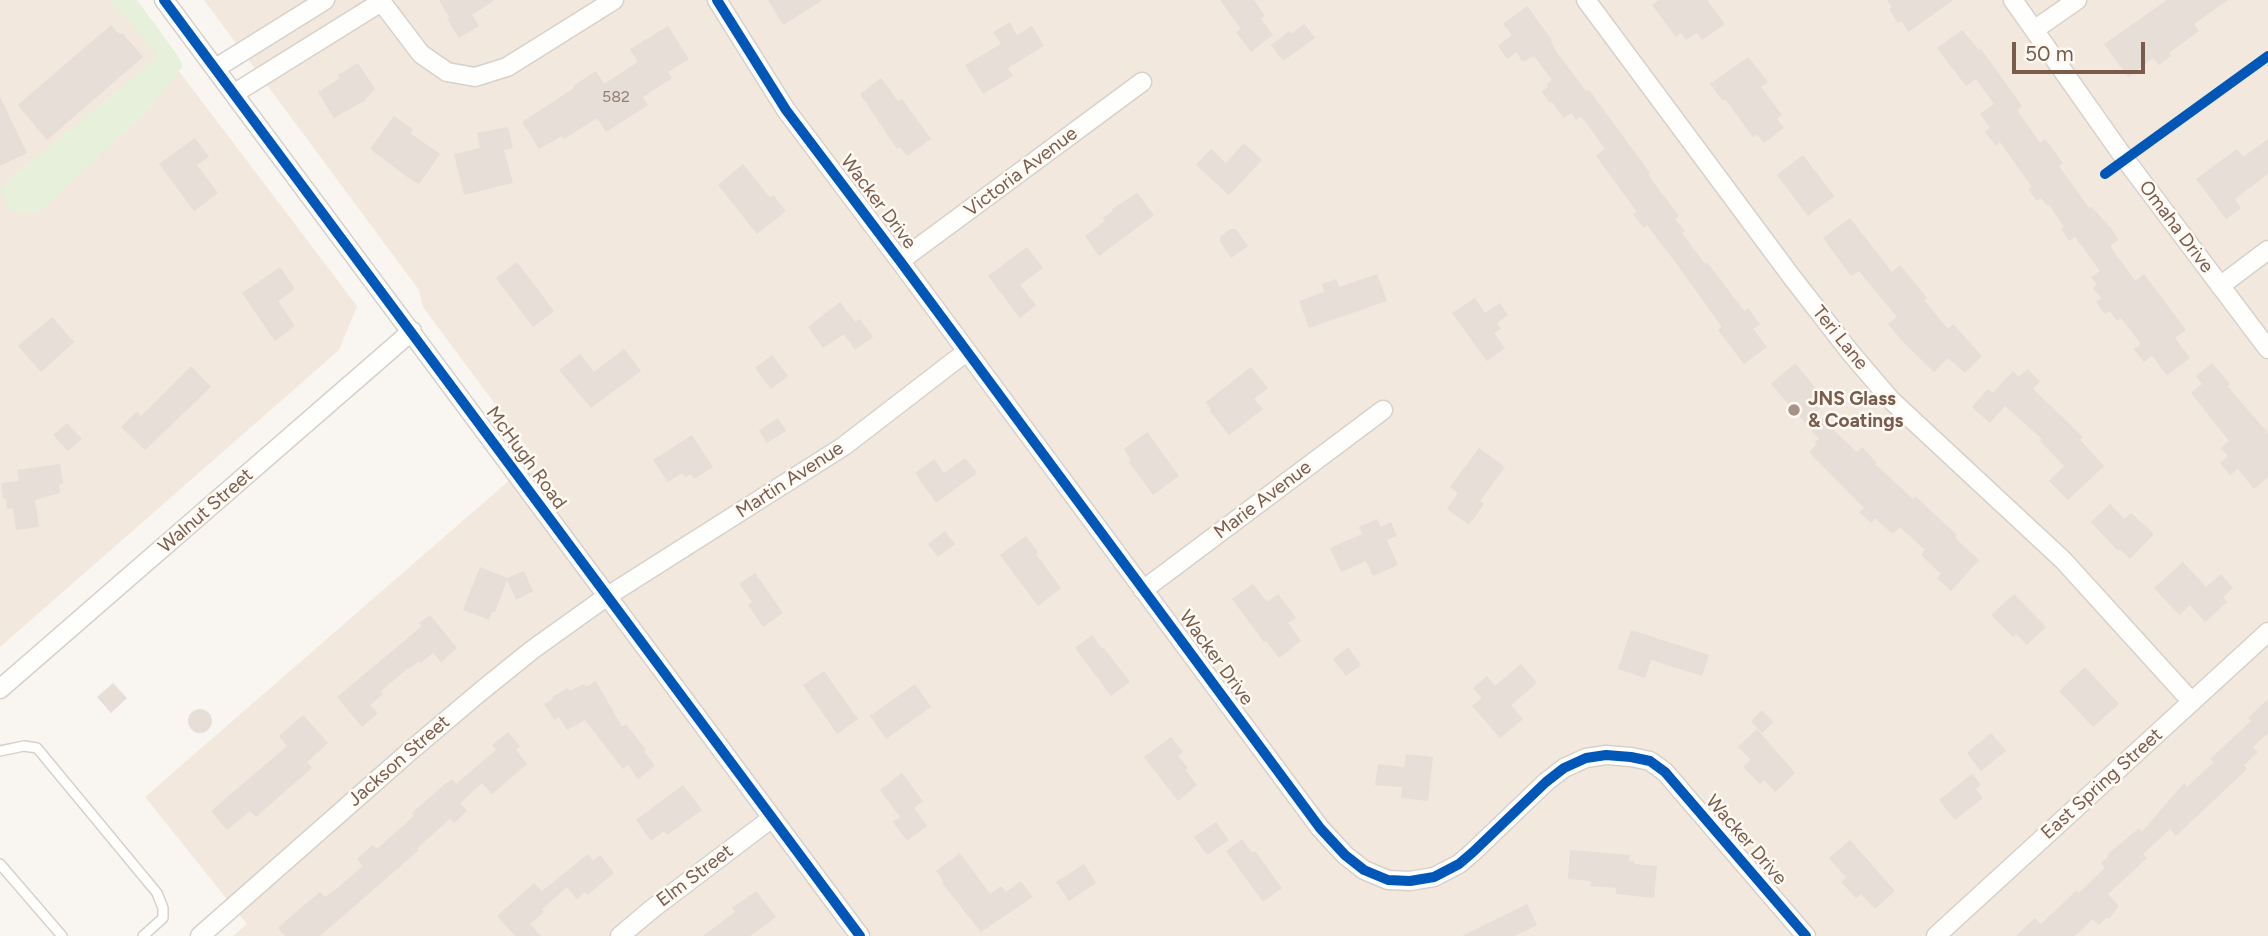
<!DOCTYPE html>
<style>
body{margin:0}
#map{position:relative;width:2268px;height:936px;overflow:hidden;background:#f9f5f0;font-family:Figtree,sans-serif}
canvas{display:block}
.scale{position:absolute;left:2012px;top:42px;width:133px;height:32px;box-sizing:border-box;border:4px solid #7a5c4d;border-top:0;padding-left:9px;font-size:21px;line-height:24px;white-space:nowrap;color:#7a5c4d;-webkit-text-stroke:5px #fffaf3;paint-order:stroke}
</style>
<div id="map">
<canvas width="2268" height="936"></canvas>
<div class="scale">50 m</div>
</div>
<script>
const g = document.querySelector('canvas').getContext('2d');
g.lineJoin = 'round';
function fill(path, color) {
  g.fillStyle = color;
  g.fill(path, 'evenodd');
}
function toPath(rows) {
  const path = new Path2D();
  for (const r of rows) {
    if (r.length === 3) {
      path.moveTo(r[0] + r[2], r[1]);
      path.arc(r[0], r[1], r[2], 0, 2 * Math.PI);
      continue;
    }
    path.moveTo(r[0], r[1]);
    for (let i = 2; i < r.length; i += 2) path.lineTo(r[i], r[i + 1]);
  }
  return path;
}
function stroke(path, color, width, dash) {
  g.strokeStyle = color;
  g.lineWidth = width;
  g.lineCap = dash ? 'butt' : 'round';
  g.setLineDash(dash || []);
  g.stroke(path);
}
function drawText(font, color, halo, rows, align = 'center') {
  g.font = font + ' Figtree,sans-serif';
  g.lineWidth = 5;
  g.setLineDash([]);
  g.textBaseline = 'middle';
  g.strokeStyle = halo;
  g.fillStyle = color;
  for (const [text, x, y, turn = 0] of rows) {
    g.save();
    g.translate(x, y);
    g.rotate((+turn || 0) * Math.PI / 180);
    g.textAlign = isNaN(turn) ? turn : align;
    if (halo) g.strokeText(text, 0, 0);
    g.fillText(text, 0, 0);
    g.restore();
  }
}
fill(toPath([
 [0,0,125,0,357,306,339,350,0,647],
 [204,0,2268,0,2268,936,233,936,247,924,145,797,535,458,423,307,419,290]
]), '#f2e8de');
fill(toPath([
 [109,0,137,0,178,56,183,66,153,105,41,211,20,213,9,209,0,189,6,182,120,89,154,60,157,54]
]), '#e7f0db');
fill(toPath([
 [439,0,495,0,472,15,479,26,459,38,447,19,449,17],
 [768,0,823,0,783,25],
 [1220,0,1254,0,1265,16,1261,19,1273,35,1251,52,1236,32,1241,29],
 [1659,0,1707,0,1725,24,1702,40,1697,33,1686,40,1681,33,1676,37,1652,5],
 [1887,0,1953,0,1909,32,1901,21,1898,23,1889,9,1892,7],
 [2167,0,2228,0,2194,24,2199,31,2169,53,2171,56,2159,65,2153,58,2128,77,2104,44],
 [1527,6,1552,40,1551,41,1555,50,1586,91,1589,90,1650,173,1648,175,1679,216,1675,219,1685,231,1682,233,1705,264,1707,262,1744,311,1748,308,1760,324,1753,329,1767,347,1744,364,1718,330,1722,327,1676,263,1647,225,1644,228,1633,214,1637,212,1596,156,1605,149,1584,120,1580,117,1576,120,1571,113,1564,118,1552,102,1550,103,1542,92,1548,87,1547,84,1552,80,1534,56,1523,62,1516,52,1507,59,1498,46,1512,35,1503,24],
 [1010,22,1017,35,1032,26,1044,46,1008,68,1013,76,983,94,965,65,1001,44,993,32],
 [1304,24,1315,38,1283,61,1271,45,1289,31,1291,34],
 [111,25,120,35,122,33,143,57,47,140,18,105],
 [668,26,689,59,668,72,672,78,643,97,648,105,606,132,597,118,564,139,562,136,539,149,522,122,574,88,573,86,596,71,604,84,638,62,630,49],
 [1962,30,1979,50,1981,49,2022,106,2017,110,2040,143,2045,139,2063,163,2059,166,2089,208,2092,207,2114,232,2118,240,2110,246,2135,281,2144,274,2186,330,2175,338,2190,358,2167,375,2152,356,2144,362,2134,349,2141,344,2121,318,2117,321,2110,311,2105,314,2096,302,2101,298,2093,288,2097,285,2091,277,2100,271,2075,237,2069,241,2061,229,2064,227,2049,205,2047,206,2041,198,2037,201,2028,189,2032,187,2000,142,1996,146,1985,132,1990,128,1980,114,1994,104,1976,79,1966,86,1937,48],
 [1748,57,1768,82,1761,87,1782,115,1777,119,1784,128,1764,143,1757,134,1753,137,1725,99,1723,101,1710,84],
 [358,63,375,89,364,101,334,118,318,92,340,78,338,75],
 [881,78,898,101,902,99,931,139,907,156,900,147,897,149,860,94],
 [0,97,27,153,0,166],
 [394,116,413,129,410,133,440,154,419,184,410,179,370,149],
 [508,127,513,148,504,150,513,183,464,195,454,154,480,148,477,133],
 [195,138,209,157,197,165,218,193,194,211,159,164],
 [2268,139,2268,174,2235,199,2241,208,2226,219,2196,179,2237,149,2243,157],
 [1244,143,1262,160,1229,195,1196,165,1211,149,1226,163],
 [1803,155,1834,196,1808,216,1777,175],
 [743,164,770,198,773,195,786,211,757,234,718,185],
 [1137,193,1154,215,1099,256,1085,236,1105,221,1103,218,1113,211,1112,209],
 [1850,218,1892,272,1900,265,1927,298,1924,300,1948,329,1953,324,1982,356,1965,373,1948,358,1934,372,1901,340,1888,324,1897,317,1859,271,1851,276,1823,238],
 [1230,229,1236,229,1248,246,1231,258,1220,242,1220,237],
 [1027,247,1043,268,1020,285,1036,305,1020,318,988,276],
 [517,262,554,311,533,327,496,278],
 [280,267,295,289,278,301,295,326,275,341,242,293],
 [1377,274,1387,301,1309,328,1299,301,1324,292,1322,284,1336,279,1339,287],
 [1475,298,1485,313,1500,303,1508,315,1497,323,1501,329,1494,333,1505,348,1487,361,1452,313],
 [840,302,855,322,860,319,873,337,855,350,844,334,823,348,808,327],
 [52,317,74,342,41,372,18,346],
 [624,349,641,371,591,408,559,370,580,354,594,372],
 [772,355,788,376,771,389,755,368],
 [1795,363,1827,402,1815,413,1857,452,1862,447,1877,463,1875,464,1913,499,1915,496,1931,511,1957,535,1955,538,1979,560,1951,591,1937,578,1941,574,1921,555,1925,550,1900,527,1893,534,1875,518,1871,523,1859,512,1864,508,1809,452,1817,444,1815,442,1819,439,1771,384],
 [2212,363,2230,384,2227,386,2268,433,2268,477,2254,489,2238,469,2230,475,2220,463,2228,456,2221,448,2229,441,2191,393,2202,384,2196,376],
 [191,366,211,387,145,450,121,427,137,411,141,416],
 [1251,367,1268,388,1254,399,1263,409,1229,435,1210,411,1211,410,1206,402],
 [2027,369,2040,381,2033,389,2083,437,2080,440,2104,466,2068,500,2049,481,2064,466,2040,441,2042,439,2005,406,1990,423,1972,407,1988,389,1993,393,2013,371,2019,377],
 [778,418,786,431,767,443,759,430],
 [67,423,82,439,68,451,53,435],
 [1147,432,1179,476,1153,495,1129,462,1131,460,1124,449],
 [692,435,713,467,694,479,691,474,685,477,682,473,668,482,653,460],
 [1479,448,1505,467,1480,501,1484,504,1469,525,1447,509,1458,493,1450,487],
 [965,458,977,473,936,503,915,473,934,459,944,473],
 [60,464,63,484,59,484,60,493,35,500,39,527,16,530,13,508,7,509,6,499,3,499,1,483,19,481,17,470],
 [2110,504,2124,519,2131,513,2154,534,2130,559,2120,549,2118,551,2091,522],
 [1377,519,1381,527,1391,522,1397,536,1387,540,1398,565,1373,576,1366,561,1341,572,1330,548,1362,534,1359,527],
 [945,531,955,544,938,557,928,544],
 [1026,536,1038,552,1036,554,1061,588,1038,606,1000,555],
 [2183,562,2206,587,2221,574,2233,588,2223,597,2227,602,2205,622,2190,605,2179,615,2154,588],
 [480,567,507,578,524,571,533,591,516,600,507,580,495,612,492,612,489,620,463,610],
 [755,573,783,613,763,627,748,605,752,602,739,584],
 [1253,584,1267,602,1278,594,1296,618,1288,623,1301,641,1279,658,1266,641,1264,642,1232,599],
 [2014,594,2046,627,2027,645,2016,634,2013,637,1991,615],
 [430,615,457,648,441,662,433,653,420,663,419,661,409,669,408,668,381,691,383,694,370,705,378,713,362,727,337,697,422,626,419,623],
 [1631,630,1709,655,1702,676,1651,660,1645,678,1618,669],
 [1092,635,1102,649,1104,648,1130,682,1111,696,1075,648],
 [1348,647,1361,665,1346,676,1333,659],
 [1521,664,1537,683,1511,705,1523,719,1500,738,1472,706,1482,698,1473,688,1487,676,1495,686],
 [2085,667,2119,704,2093,727,2059,691],
 [824,671,858,719,837,734,803,685],
 [596,681,622,727,626,724,646,750,644,751,655,766,638,779,628,765,623,769,585,720,567,730,559,717,554,720,544,704,553,699,552,697,568,688,569,691,584,684,586,687],
 [113,683,127,698,111,713,97,697],
 [915,684,931,707,886,739,870,716],
 [2268,699,2268,733,2253,747,2258,752,2244,765,2247,769,2176,836,2170,829,2143,854,2147,858,2108,894,2119,906,2110,918,2106,918,2099,925,2093,919,2075,936,2016,936,2035,918,2041,924,2077,890,2079,893,2105,868,2101,863,2109,856,2107,855,2139,828,2142,832,2184,783,2187,787,2214,762,2210,759,2251,721,2248,718],
 [200,721,12],
 [1762,710,1773,722,1762,733,1751,721],
 [303,715,328,743,307,762,312,768,266,808,256,817,250,811,227,830,211,811,287,746,279,736],
 [1757,729,1795,773,1775,792,1764,780,1760,784,1743,767,1751,760,1738,747],
 [508,732,520,746,516,750,527,764,492,794,482,783,460,803,467,811,454,823,450,819,417,848,419,850,320,936,285,936,278,928,290,917,320,892,325,897,339,887,363,866,357,859,373,845,377,849,414,816,412,813,445,784,452,779,456,784,496,750,492,745],
 [1991,733,2006,751,1981,771,1967,753],
 [1171,737,1183,752,1178,756,1188,768,1185,770,1197,785,1178,801,1144,757],
 [1406,754,1433,757,1428,801,1401,798,1402,787,1375,785,1378,764,1404,767],
 [902,773,923,801,914,808,927,826,907,841,893,822,900,817,880,790],
 [1972,774,1981,785,1976,789,1983,798,1955,820,1939,800],
 [683,785,702,810,667,835,664,831,651,841,636,820],
 [1216,822,1229,840,1207,855,1194,837],
 [1242,839,1252,853,1255,851,1282,888,1263,902,1226,851],
 [1850,840,1895,891,1875,909,1861,894,1856,898,1841,882,1846,877,1829,858],
 [1570,850,1630,855,1629,861,1634,861,1634,864,1657,866,1654,898,1616,894,1616,888,1590,886,1591,881,1568,879],
 [960,853,990,894,1001,886,1006,892,1021,881,1033,897,981,932,942,883,944,882,936,871],
 [588,854,593,861,600,855,614,873,587,895,585,892,577,899,567,887,542,909,544,912,530,924,541,936,515,936,497,916,534,883,542,891],
 [1084,864,1096,883,1069,901,1056,882],
 [756,891,776,917,750,936,703,936,735,912,732,908],
 [1527,904,1537,925,1515,936,1462,936]
]), '#e6ded7');
const lane = toPath([
 [0,751,24,746,37,748,157,893,163,908,163,918,143,936],
 [0,864,62,936]
]);
const street = toPath([
 [164,0,860,936],
 [380,0,421,54,447,72,475,77,507,67,614,0],
 [717,0,786,110,900,261,1320,828,1345,855,1364,870,1388,880,1410,881,1434,877,1459,864,1473,852,1546,782,1564,768,1586,758,1606,755,1631,757,1650,761,1665,772,1806,936],
 [1586,0,1791,276,1850,352,1891,400,2063,560,2192,702],
 [2013,0,2125,159,2268,349],
 [2034,30,2077,0],
 [216,68,325,0],
 [235,93,381,2],
 [900,261,1142,82],
 [2220,286,2268,250],
 [1143,590,1383,410],
 [0,689,412,331],
 [200,936,409,752,480,692,532,650,606,597,844,446,966,352],
 [620,936,652,909,772,818],
 [1936,936,2268,632]
]);
stroke(lane, '#d7d1cb', 12);
stroke(street, '#d7d1cb', 21);
stroke(lane, '#fefefd', 9);
stroke(street, '#fefefd', 18);
stroke(toPath([
 [164,0,860,936],
 [717,0,786,110,900,261,1320,828,1345,855,1364,870,1388,880,1410,881,1434,877,1459,864,1473,852,1546,782,1564,768,1586,758,1606,755,1631,757,1650,761,1665,772,1806,936],
 [2105,174,2268,56]
]), '#0057b8', 10);
for (const [x, y, r, color] of [
 [1794,410,7,"#a69286"]
]) {
  const dot = new Path2D();
  dot.arc(x, y, r, 0, 2 * Math.PI);
  g.fillStyle = color;
  g.fill(dot);
  stroke(dot, '#fffaf3', 2.5);
}
drawText('16px', '#977e72', null, [
 ["582",616,97]
]);
drawText('19px', '#7a5c4d', '#fffaf3', [
 ["Victoria Avenue",1021,172,-37],
 ["Wacker Drive",878,202,53],
 ["Omaha Drive",2176,227,53],
 ["Teri Lane",1840,338,51],
 ["McHugh Road",526,458,54],
 ["Martin Avenue",790,480,-33],
 ["Marie Avenue",1263,500,-37],
 ["Walnut Street",206,511,-41],
 ["Wacker Drive",1216,658,54],
 ["Jackson Street",399,761,-41],
 ["East Spring Street",2102,784,-42],
 ["Wacker Drive",1746,840,49],
 ["Elm Street",695,876,-37]
]);
drawText('bold 19px', '#7a5c4d', '#fffaf3', [
 ["JNS Glass",1808,399],
 ["& Coatings",1808,421]
], 'left');
</script>
